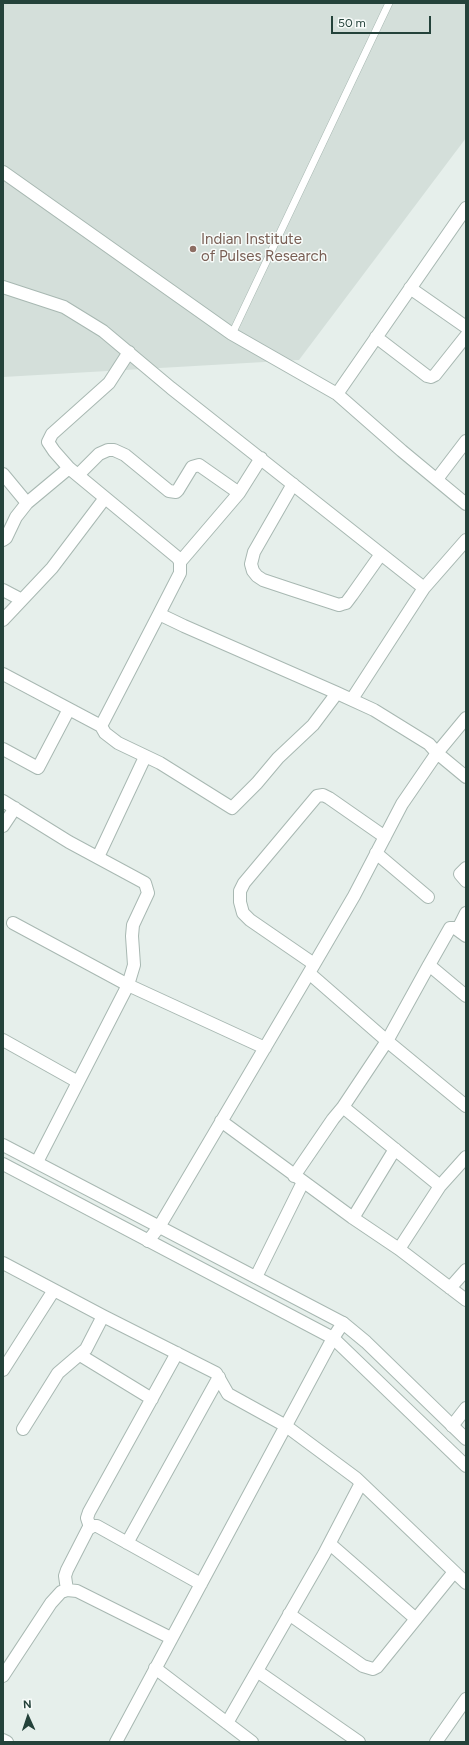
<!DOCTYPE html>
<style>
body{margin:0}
#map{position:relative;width:469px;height:1745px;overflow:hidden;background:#e6efeb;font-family:Figtree,sans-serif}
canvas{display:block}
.frame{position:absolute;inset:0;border:4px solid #24423a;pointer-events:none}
.north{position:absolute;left:8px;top:1697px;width:40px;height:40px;-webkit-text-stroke:3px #f7fbf9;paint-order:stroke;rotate:357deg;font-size:11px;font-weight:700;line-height:16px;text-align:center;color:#24423a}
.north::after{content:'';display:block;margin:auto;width:14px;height:18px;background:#24423a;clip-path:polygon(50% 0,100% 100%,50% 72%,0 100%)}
.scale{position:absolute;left:331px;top:16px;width:100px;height:18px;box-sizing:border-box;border:2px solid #24423a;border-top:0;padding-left:5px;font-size:12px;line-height:14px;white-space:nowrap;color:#24423a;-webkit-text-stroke:3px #f7fbf9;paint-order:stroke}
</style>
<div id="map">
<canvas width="469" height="1745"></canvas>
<div class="frame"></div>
<div class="north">N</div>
<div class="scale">50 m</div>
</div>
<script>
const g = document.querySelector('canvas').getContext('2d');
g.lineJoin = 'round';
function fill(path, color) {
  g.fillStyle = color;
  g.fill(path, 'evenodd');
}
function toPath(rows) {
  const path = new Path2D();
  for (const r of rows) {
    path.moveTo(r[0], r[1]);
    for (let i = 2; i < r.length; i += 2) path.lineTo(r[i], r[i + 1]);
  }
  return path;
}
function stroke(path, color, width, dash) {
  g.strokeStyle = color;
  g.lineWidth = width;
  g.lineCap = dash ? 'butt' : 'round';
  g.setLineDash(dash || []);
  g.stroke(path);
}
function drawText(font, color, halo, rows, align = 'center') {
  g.font = font + ' Figtree,sans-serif';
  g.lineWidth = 3;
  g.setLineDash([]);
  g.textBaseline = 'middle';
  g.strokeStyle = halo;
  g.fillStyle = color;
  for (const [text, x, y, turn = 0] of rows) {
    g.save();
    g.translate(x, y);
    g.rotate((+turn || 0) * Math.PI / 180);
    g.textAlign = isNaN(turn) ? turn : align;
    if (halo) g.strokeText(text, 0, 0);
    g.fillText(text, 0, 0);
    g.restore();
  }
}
fill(toPath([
 [3,3,466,3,466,138,299,360,3,377]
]), '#d4dfda');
const service = toPath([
 [232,334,389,3]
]);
const minor = toPath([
 [3,172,232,334,337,394,466,208],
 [3,287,64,307,103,331,171,388,424,588],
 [410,288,466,327],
 [376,337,427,376,431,377,435,375,466,336],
 [129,352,109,383,52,434,48,442,54,451,69,468,178,558,180,562,180,573,159,614],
 [337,394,402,451,466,504],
 [3,474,27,503],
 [78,475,99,454,108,450,114,450,125,455,169,491,176,492,178,490,192,467,199,465,239,493],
 [437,479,466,441],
 [293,484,254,552,251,564,253,571,257,576,263,580,290,589,339,605,342,604,346,603,352,595,381,554],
 [3,540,6,538,16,517,27,503,69,468],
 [180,562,239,493,261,458],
 [3,590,22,600],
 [3,620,52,568,105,498],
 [3,674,101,726],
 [337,693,313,725,278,758,257,783,232,808,160,763,118,743,105,733,101,726,159,614,184,626,337,693,374,710,429,744,437,753,466,777],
 [352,699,424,588,466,540],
 [3,749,38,768,69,709],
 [3,801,69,842,145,883,148,893,133,925,132,936,134,965,128,985,37,1162],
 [3,826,15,808],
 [376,853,428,897],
 [98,857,145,757],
 [466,868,460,874,466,881],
 [13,923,128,985,265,1048],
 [458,929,466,913],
 [314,964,250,920,243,913,240,902,240,891,244,883,317,796,323,795,329,798,385,837],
 [429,965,450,928,455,928,466,936],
 [309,973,387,1041,466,1106],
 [3,1040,78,1082],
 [343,1107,387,1041,429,965,466,996],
 [221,1121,353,1218,399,1249,466,1300],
 [294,1176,333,1119,343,1107,440,1186,399,1249],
 [440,1186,466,1157],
 [353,1218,395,1149],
 [148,1241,159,1227,309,973,354,896,402,804,437,753,466,718],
 [3,1263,103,1316,216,1373,228,1394,286,1426,356,1478,466,1583],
 [256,1277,303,1182],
 [450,1288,466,1270],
 [80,1355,152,1399],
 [3,1370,54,1290],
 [452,1426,466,1408],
 [23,1429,58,1373,86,1349,103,1316],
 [90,1527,87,1518,89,1512,177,1353],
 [127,1543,219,1377],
 [330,1544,416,1619],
 [67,1590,65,1576,67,1570,88,1529,93,1526,97,1526,201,1584],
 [289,1614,363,1666,373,1669,377,1667,454,1572],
 [155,1668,252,1742],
 [257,1671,359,1742],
 [3,1676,51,1603,61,1592,67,1590,77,1591,171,1638],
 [227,1723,324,1554,361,1483],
 [3,1740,7,1742],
 [116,1742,333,1338,343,1323],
 [436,1742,466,1699]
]);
const tertiary = toPath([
 [3,1145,343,1323,366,1342,466,1439],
 [3,1164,333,1338,466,1466]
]);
stroke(service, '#a8b8b2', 8);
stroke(minor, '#a8b8b2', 14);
stroke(tertiary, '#a8b8b2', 14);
stroke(service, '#fff', 7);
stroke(minor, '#fff', 12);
stroke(tertiary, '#fff', 12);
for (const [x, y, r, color] of [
 [193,249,4,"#8d6e63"]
]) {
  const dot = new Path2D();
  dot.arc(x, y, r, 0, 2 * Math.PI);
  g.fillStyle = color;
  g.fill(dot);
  stroke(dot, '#f7fbf9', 1.5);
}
drawText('15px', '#785e54', '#f7fbf9', [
 ["Indian Institute",201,240],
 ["of Pulses Research",201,257]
], 'left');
</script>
